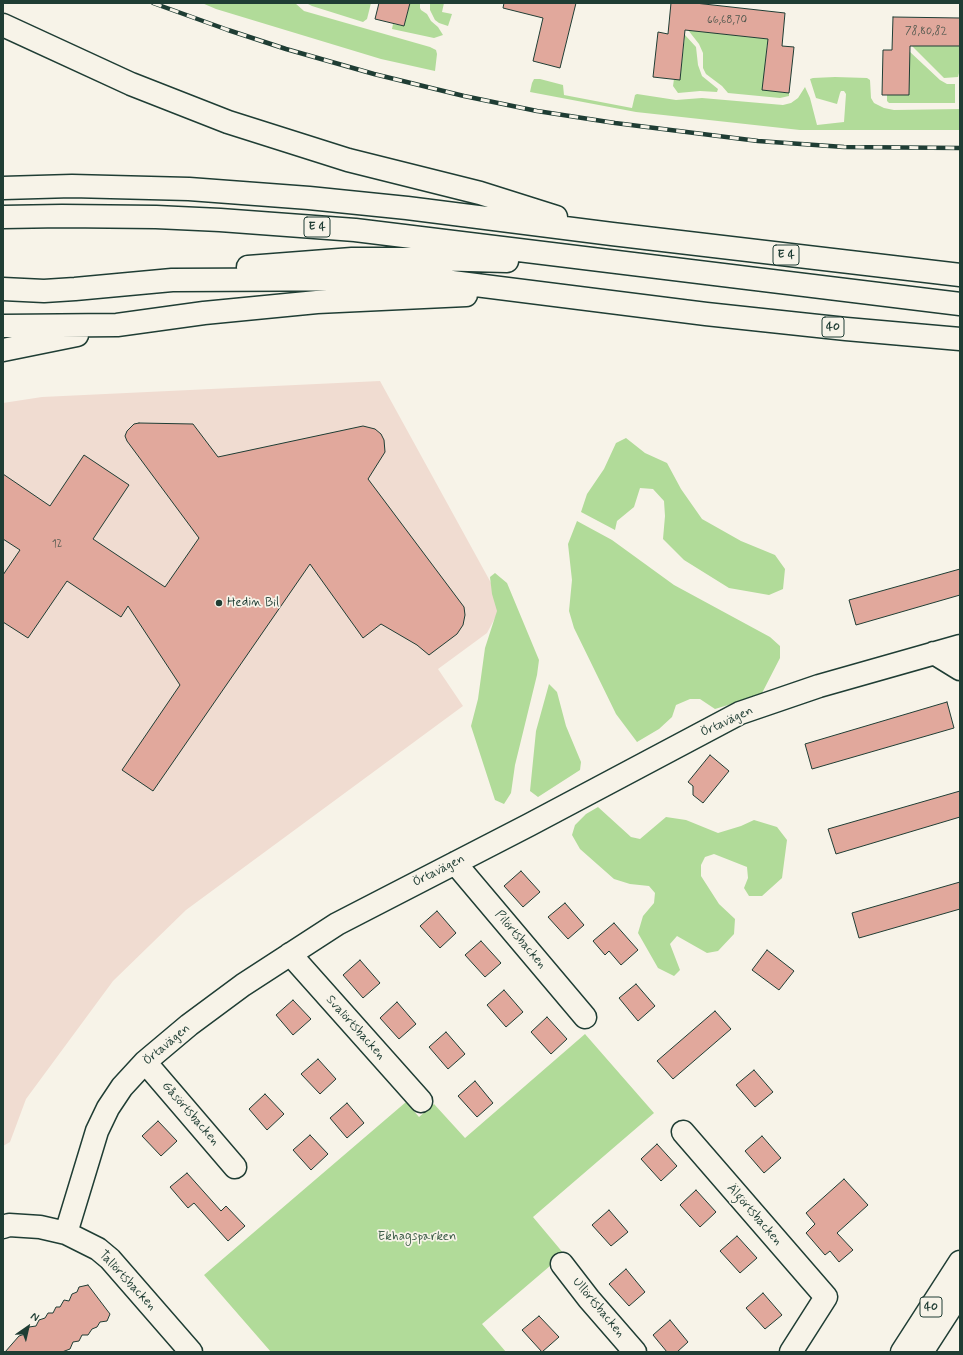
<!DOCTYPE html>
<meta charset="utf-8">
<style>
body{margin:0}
#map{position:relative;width:963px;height:1355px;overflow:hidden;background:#f7f3e8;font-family:Mynerve,sans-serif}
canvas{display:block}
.frame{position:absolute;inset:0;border:4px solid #1f3d34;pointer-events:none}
.north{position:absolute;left:8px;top:1307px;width:40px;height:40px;-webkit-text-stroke:3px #f7f3e8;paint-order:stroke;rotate:34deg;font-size:11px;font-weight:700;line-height:16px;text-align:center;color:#1f3d34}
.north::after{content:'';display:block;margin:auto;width:14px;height:18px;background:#1f3d34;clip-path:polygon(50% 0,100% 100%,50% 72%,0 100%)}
</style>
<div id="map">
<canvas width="963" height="1355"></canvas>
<div class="frame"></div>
<div class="north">N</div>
</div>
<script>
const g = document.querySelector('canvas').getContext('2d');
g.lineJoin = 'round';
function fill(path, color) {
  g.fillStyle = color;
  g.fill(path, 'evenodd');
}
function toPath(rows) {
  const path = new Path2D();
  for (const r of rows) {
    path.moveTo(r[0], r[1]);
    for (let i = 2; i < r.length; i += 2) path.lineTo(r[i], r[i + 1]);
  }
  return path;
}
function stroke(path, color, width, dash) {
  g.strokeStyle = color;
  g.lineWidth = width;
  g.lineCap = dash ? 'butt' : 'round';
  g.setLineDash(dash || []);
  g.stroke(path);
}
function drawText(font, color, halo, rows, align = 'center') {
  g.font = font + ' Mynerve,sans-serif';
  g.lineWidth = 3.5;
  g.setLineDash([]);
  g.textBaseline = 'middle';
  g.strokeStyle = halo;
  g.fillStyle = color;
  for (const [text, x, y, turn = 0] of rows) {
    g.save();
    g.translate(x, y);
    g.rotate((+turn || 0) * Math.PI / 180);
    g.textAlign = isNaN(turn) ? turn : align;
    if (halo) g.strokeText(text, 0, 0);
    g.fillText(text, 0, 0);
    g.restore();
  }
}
fill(toPath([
 [380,381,496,592,499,605,496,616,487,633,438,669,463,706,186,910,113,981,26,1099,10,1142,3,1146,3,403,42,397]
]), '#f0dcd1');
fill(toPath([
 [202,3,295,3,304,11,430,47,436,50,437,54,435,71,381,59,216,9],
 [306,3,371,3,367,19,363,22,312,6],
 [410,3,420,3,420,8,421,10,427,14,431,21,438,27,443,35,434,38,392,29,393,24,404,26],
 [430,3,444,3,442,12,452,14,448,26,439,23,435,20,430,10],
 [688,30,769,39,769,45,767,45,763,90,789,93,789,96,780,98,728,93,722,86,706,74,703,68,703,53,699,44],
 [685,35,696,47,698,65,702,76,718,89,717,92,700,91,678,93,673,86,674,79,680,79],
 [912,46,960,46,960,69,958,77,944,78],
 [909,51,940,80,947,84,955,84,955,103,889,103,887,101,887,95,909,95],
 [835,77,867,78,870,80,871,98,874,103,884,108,894,110,960,109,960,130,800,130,636,112,530,92,532,83,534,79,540,79,563,85,564,95,632,108,635,95,637,94,676,100,702,98,783,105,791,103,798,98,805,87,810,98,817,125,844,122,846,94,844,91,841,91,840,93,837,104,816,98,810,79,813,78],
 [626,438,645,453,667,463,681,489,702,519,741,541,775,555,785,569,783,589,769,595,729,588,684,560,663,539,665,516,664,501,653,489,640,488,634,507,617,521,615,530,581,512,587,494,604,469,616,443],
 [577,521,612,540,674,585,770,637,780,646,780,658,761,695,715,709,700,699,690,699,676,705,672,717,659,729,637,742,616,714,574,628,569,611,572,580,568,544],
 [495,573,507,583,539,660,537,675,515,765,511,793,504,804,495,800,471,726,478,699,485,648,497,611,492,594,490,577],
 [549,684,557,692,566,726,581,762,580,770,538,797,530,791,536,731],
 [598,807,631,837,640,839,666,817,686,820,718,833,741,826,754,820,777,827,787,840,782,878,762,896,749,896,744,888,748,878,747,867,714,854,705,857,701,865,701,876,719,904,735,919,734,934,718,951,707,953,677,936,670,944,680,970,674,976,658,968,638,933,643,916,654,903,655,893,649,886,630,884,614,879,580,849,572,835,575,825,586,814],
 [585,1034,654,1113,533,1217,564,1254,482,1324,506,1352,271,1352,204,1275,406,1102,419,1117,434,1104,465,1138]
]), '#b1db99');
const building = toPath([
 [379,3,410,3,404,26,375,19,379,3],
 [504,3,576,3,560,68,533,61,543,18,503,8,504,3],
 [671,3,695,3,785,13,782,46,794,47,789,93,762,90,768,39,685,30,680,80,653,77,658,32,668,34,671,3],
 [893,17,960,18,960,46,910,46,909,95,882,95,883,50,892,50,893,17],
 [139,423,193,424,218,457,363,426,375,429,381,434,384,440,385,452,368,479,464,607,465,615,463,625,457,634,429,655,417,645,381,624,363,638,310,564,153,791,122,770,180,685,128,606,121,617,67,581,28,638,3,622,3,575,20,550,3,539,3,474,50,506,84,455,129,485,93,539,165,587,199,538,127,441,125,436,127,431,134,424,139,423],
 [960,569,960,595,856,625,849,600,960,569],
 [947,702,954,728,812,769,805,744,947,702],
 [710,755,729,771,703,803,693,795,693,786,688,782,710,755],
 [960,791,960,817,836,854,828,829,960,791],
 [521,871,540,892,523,907,504,886,521,871],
 [960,882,960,909,859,938,852,913,960,882],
 [565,903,584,925,568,939,548,917,565,903],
 [437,911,456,933,440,948,420,926,437,911],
 [614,923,638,950,621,965,609,951,605,955,593,941,614,923],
 [481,941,501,963,485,977,465,955,481,941],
 [767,950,794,971,779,990,752,970,767,950],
 [360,960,380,983,363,998,343,975,360,960],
 [636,984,655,1006,638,1021,619,998,636,984],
 [504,990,523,1012,506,1027,487,1005,504,990],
 [293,1000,311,1019,293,1035,276,1015,293,1000],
 [397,1002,416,1024,399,1039,380,1018,397,1002],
 [715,1011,731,1029,673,1079,657,1061,715,1011],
 [547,1017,567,1039,551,1054,531,1032,547,1017],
 [446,1032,465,1054,448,1069,429,1047,446,1032],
 [318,1059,336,1079,320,1094,301,1074,318,1059],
 [754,1070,773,1092,755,1107,736,1085,754,1070],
 [475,1081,493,1103,477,1117,458,1096,475,1081],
 [265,1094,284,1114,267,1130,249,1109,265,1094],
 [347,1103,364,1123,347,1138,330,1118,347,1103],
 [158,1121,177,1141,161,1156,142,1136,158,1121],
 [310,1135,328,1154,311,1170,293,1150,310,1135],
 [762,1136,781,1158,764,1173,745,1151,762,1136],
 [657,1144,677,1166,661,1181,641,1159,657,1144],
 [187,1173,221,1211,226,1206,245,1226,228,1241,194,1203,188,1208,170,1187,187,1173],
 [844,1179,868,1205,837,1233,853,1250,839,1262,830,1251,825,1255,806,1233,815,1224,806,1213,844,1179],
 [696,1190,716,1212,700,1227,680,1205,696,1190],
 [609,1210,628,1232,611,1246,592,1225,609,1210],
 [737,1236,757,1258,740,1273,720,1251,737,1236],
 [626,1269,645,1292,629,1306,609,1284,626,1269],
 [88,1285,110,1314,107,1321,100,1322,97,1327,92,1329,88,1335,82,1335,79,1341,73,1342,70,1349,62,1352,5,1352,19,1336,25,1334,29,1327,36,1326,39,1320,45,1318,48,1313,53,1313,56,1307,60,1307,64,1300,69,1301,72,1294,77,1292,79,1287,88,1285],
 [763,1293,782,1315,765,1329,746,1308,763,1293],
 [539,1316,559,1337,542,1352,522,1330,539,1316],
 [670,1320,688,1342,677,1352,667,1352,653,1335,670,1320]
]);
fill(building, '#e1a89c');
stroke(building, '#1f3d34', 1);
const minor = toPath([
 [934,653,960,669],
 [455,863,585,1017],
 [290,954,421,1101],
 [145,1062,235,1167],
 [683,1132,826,1297,791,1352],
 [3,1227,9,1225,40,1227,66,1233,98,1249,110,1259,191,1352],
 [66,1233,97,1131,108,1108,122,1087,145,1062,189,1025,243,985,337,924,529,825,740,713,819,686,960,646],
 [562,1264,589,1299,635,1352]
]);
const highway = toPath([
 [3,25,131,84,228,122,348,160,480,193,556,217],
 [3,188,72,186,189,189,309,198,407,208,612,234,960,275],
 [3,217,62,216,156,217,220,220,355,230,960,304],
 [248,267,352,259,430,259,507,261],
 [3,289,44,291,75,289,172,280,402,279,444,281,706,314,846,329,960,339],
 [3,326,117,325,204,313,317,302,466,295],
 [3,350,77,335],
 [902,1352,960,1262],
 [922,1352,960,1293]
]);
stroke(minor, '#1f3d34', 25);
stroke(highway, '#1f3d34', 25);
stroke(minor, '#f7f3e8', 22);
stroke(highway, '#f7f3e8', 22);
const rail = toPath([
 [153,3,228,30,286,49,374,74,464,96,537,111,615,123,758,141,844,147,960,148]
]);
stroke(rail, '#1f3d34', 4.5);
stroke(rail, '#f7f3e8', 3, [9]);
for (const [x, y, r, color] of [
 [219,603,4,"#1f3d34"]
]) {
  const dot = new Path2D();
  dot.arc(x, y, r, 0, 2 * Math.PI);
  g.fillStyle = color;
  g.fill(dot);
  stroke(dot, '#f7f3e8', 1.5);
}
drawText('11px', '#50584e', null, [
 ["66,68,70",727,21],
 ["78,80,82",926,32],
 ["12",57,545]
]);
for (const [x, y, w] of [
 [317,227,26],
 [786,255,26],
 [833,327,22],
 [931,1307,22]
]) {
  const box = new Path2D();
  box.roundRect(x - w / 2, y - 10, w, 20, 3);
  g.fillStyle = '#f7f3e8';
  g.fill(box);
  stroke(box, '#1f3d34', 1);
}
drawText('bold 12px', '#1f3d34', null, [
 ["E 4",317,227],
 ["E 4",786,255],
 ["40",833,327],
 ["40",931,1307]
]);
drawText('13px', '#1f3d34', '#f7f3e8', [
 ["Hedin Bil",227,603]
], 'left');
drawText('13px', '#1f3d34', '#f7f3e8', [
 ["Örtavägen",727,722,-25],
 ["Örtavägen",439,871,-27],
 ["Pilörtsbacken",520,940,50],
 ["Svalörtsbacken",355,1028,48],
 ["Örtavägen",167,1045,-40],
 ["Gåsörtsbacken",190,1114,49],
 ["Älgörtsbacken",754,1215,49],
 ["Tallörtsbacken",127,1281,47],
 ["Ullörtsbacken",598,1308,50]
]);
drawText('13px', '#3c5d48', '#f7f3e8', [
 ["Ekhagsparken",417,1237]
]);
</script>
